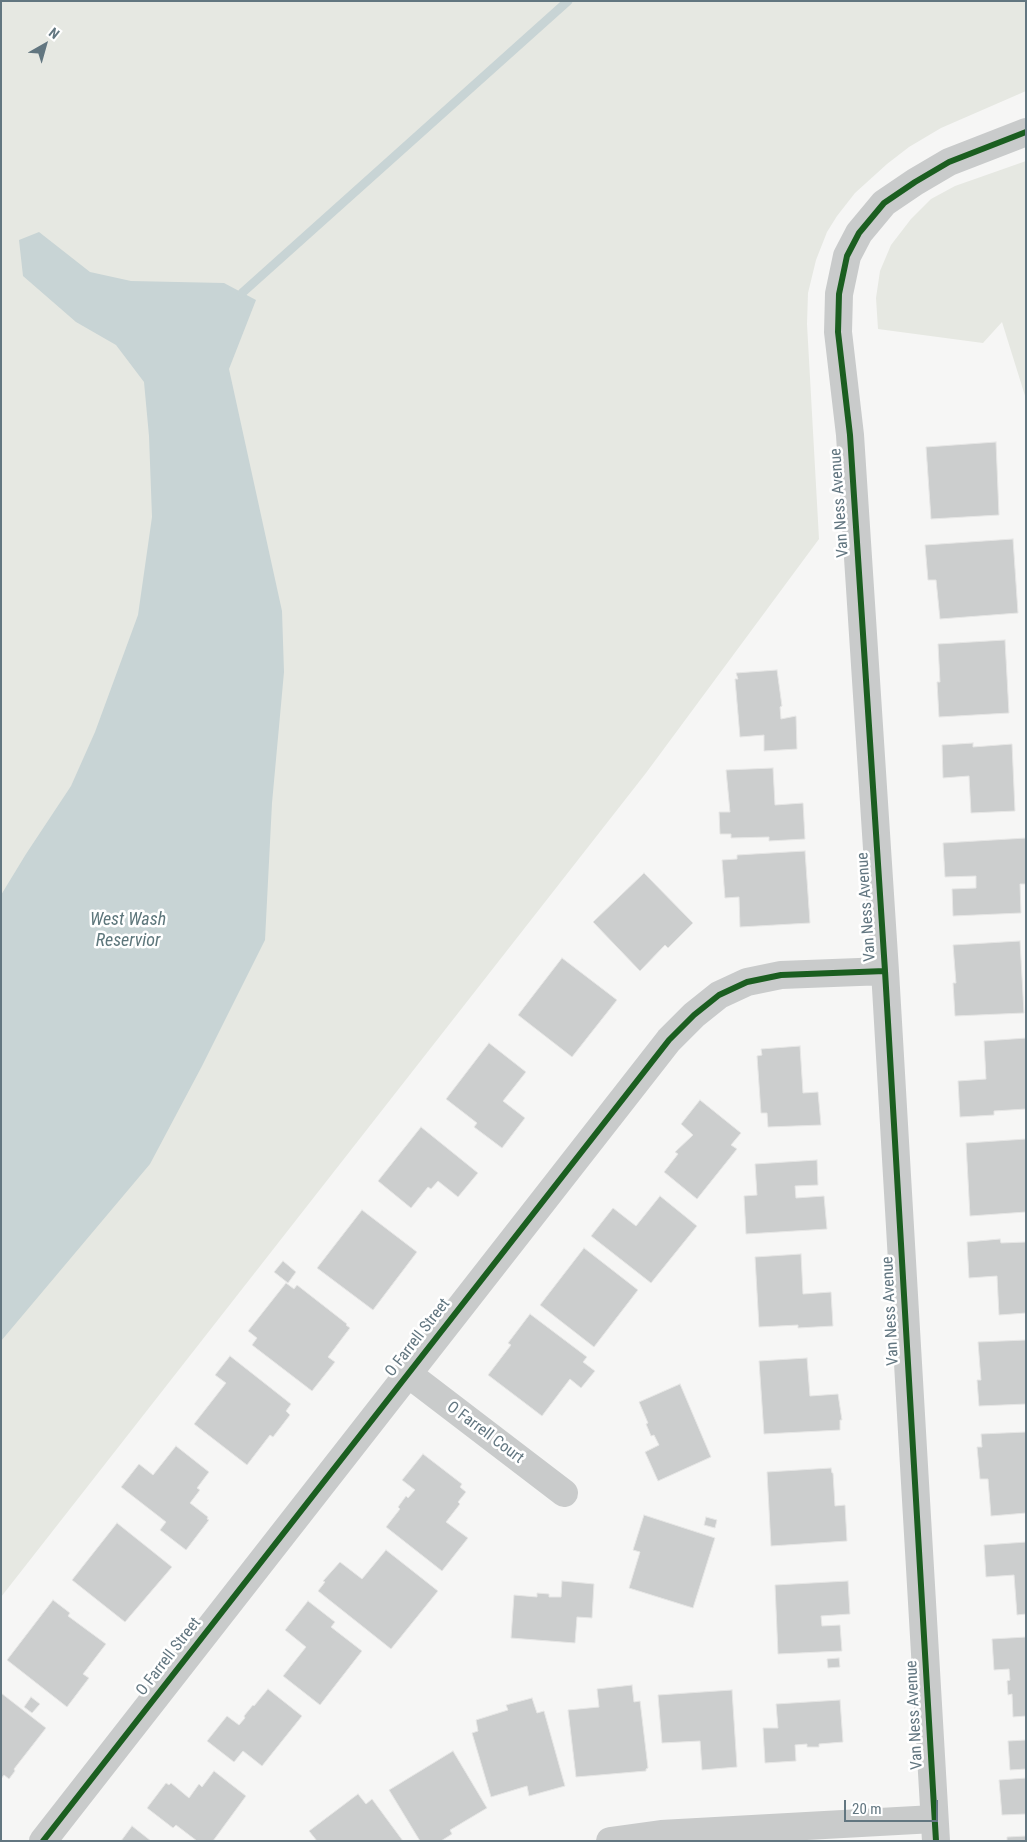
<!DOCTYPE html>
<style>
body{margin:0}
#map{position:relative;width:1027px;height:1842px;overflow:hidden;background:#f6f6f5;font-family:"Roboto Condensed",sans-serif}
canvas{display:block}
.frame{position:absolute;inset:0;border:2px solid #627680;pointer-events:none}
.north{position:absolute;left:20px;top:20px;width:50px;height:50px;-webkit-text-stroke:4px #fff;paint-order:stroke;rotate:38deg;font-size:14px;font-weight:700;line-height:20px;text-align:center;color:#627680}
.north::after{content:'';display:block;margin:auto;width:18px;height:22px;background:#627680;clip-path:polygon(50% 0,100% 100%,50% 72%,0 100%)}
.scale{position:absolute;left:844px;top:1800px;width:94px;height:22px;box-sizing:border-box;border:2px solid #627680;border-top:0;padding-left:6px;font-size:15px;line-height:18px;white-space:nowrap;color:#627680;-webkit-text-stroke:4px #fff;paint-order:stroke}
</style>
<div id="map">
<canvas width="1027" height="1842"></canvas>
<div class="frame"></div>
<div class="north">N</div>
<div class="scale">20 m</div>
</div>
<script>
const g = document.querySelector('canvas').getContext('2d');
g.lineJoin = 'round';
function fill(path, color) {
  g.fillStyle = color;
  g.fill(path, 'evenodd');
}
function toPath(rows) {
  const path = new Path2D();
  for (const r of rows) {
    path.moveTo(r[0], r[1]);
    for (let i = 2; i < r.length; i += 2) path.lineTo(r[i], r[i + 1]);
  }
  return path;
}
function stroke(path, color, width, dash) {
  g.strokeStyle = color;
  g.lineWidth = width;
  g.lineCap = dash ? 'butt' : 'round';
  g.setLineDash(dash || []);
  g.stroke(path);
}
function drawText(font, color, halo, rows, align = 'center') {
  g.font = font + ' "Roboto Condensed",sans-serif';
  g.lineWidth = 5;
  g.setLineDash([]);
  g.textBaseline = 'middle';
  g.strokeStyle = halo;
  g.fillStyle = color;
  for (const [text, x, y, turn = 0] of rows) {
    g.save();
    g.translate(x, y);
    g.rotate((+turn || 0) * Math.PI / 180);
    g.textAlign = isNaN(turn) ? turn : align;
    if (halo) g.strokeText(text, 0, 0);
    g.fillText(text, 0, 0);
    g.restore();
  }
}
fill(toPath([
 [1,1,1026,1,1026,91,941,128,909,147,887,164,855,193,837,216,827,232,816,260,808,293,807,324,819,539,646,773,1,1597],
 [1026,161,1026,399,1002,322,983,343,878,329,876,298,880,271,891,245,911,219,931,199,955,186]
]), '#e6e8e2');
fill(toPath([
 [39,232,90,272,131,281,224,283,256,300,229,369,282,611,284,672,272,803,265,940,202,1066,150,1164,1,1341,1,895,26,854,71,786,95,732,138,615,152,517,149,436,144,382,116,345,76,322,23,276,19,240]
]), '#c8d4d5');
stroke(toPath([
 [242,293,568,1]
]), '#c8d4d5', 9);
const building = toPath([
 [996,442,999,515,931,519,926,447,996,442],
 [1013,539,1018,613,940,619,936,580,928,580,925,545,1013,539],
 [1005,640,1009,713,939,717,937,682,940,682,938,644,1005,640],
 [777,670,782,706,780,707,781,719,796,716,797,749,764,751,764,735,740,737,735,679,738,679,736,673,777,670],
 [973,743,973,747,1012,744,1015,811,971,813,969,776,943,778,942,745,973,743],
 [773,768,775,805,803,803,805,839,769,841,769,837,731,838,731,834,720,834,719,812,730,812,726,770,773,768],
 [1026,838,1026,884,1020,884,1021,913,953,916,952,889,976,888,976,876,945,877,943,843,1026,838],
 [805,851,810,923,740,927,739,897,725,898,722,860,737,859,737,855,805,851],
 [644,873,693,923,668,948,665,945,640,971,593,922,644,873],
 [1020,941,1024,1013,955,1016,953,983,956,983,953,945,1020,941],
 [562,958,617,1000,572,1057,518,1015,562,958],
 [1026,1038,1026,1109,994,1111,994,1115,960,1117,958,1081,986,1079,984,1041,1026,1038],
 [489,1043,526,1072,503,1101,525,1118,502,1148,474,1127,477,1123,446,1099,489,1043],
 [800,1046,803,1093,818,1092,821,1125,768,1127,767,1113,761,1113,757,1056,762,1055,761,1049,800,1046],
 [700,1100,741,1133,731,1145,737,1149,697,1199,664,1172,678,1154,675,1152,693,1135,681,1124,700,1100],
 [421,1127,478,1173,458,1197,438,1181,431,1189,428,1187,411,1208,378,1181,421,1127],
 [1026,1139,1026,1212,970,1216,966,1143,1026,1139],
 [817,1160,818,1185,795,1186,796,1198,824,1196,827,1229,746,1234,744,1196,757,1195,755,1164,817,1160],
 [660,1196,697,1226,651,1283,591,1236,613,1208,636,1226,660,1196],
 [362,1210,417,1252,373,1310,317,1268,362,1210],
 [1000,1239,1001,1243,1026,1242,1026,1313,999,1315,997,1276,969,1278,967,1242,1000,1239],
 [584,1248,638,1290,594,1347,540,1305,584,1248],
 [801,1254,803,1294,831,1292,833,1326,798,1328,798,1325,759,1327,755,1257,801,1254],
 [283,1261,296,1272,288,1283,274,1272,283,1261],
 [286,1283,294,1289,297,1285,347,1324,346,1325,350,1328,328,1357,335,1362,312,1391,252,1345,257,1338,248,1331,286,1283],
 [530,1314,587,1357,583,1362,595,1371,581,1388,570,1379,542,1416,488,1375,511,1345,508,1343,530,1314],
 [1026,1340,1026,1404,979,1406,977,1380,981,1380,978,1342,1026,1340],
 [230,1356,291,1404,286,1411,290,1415,273,1437,270,1435,247,1465,194,1424,226,1383,215,1375,230,1356],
 [807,1358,810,1396,838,1394,842,1420,840,1420,840,1430,764,1434,759,1361,807,1358],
 [680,1384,711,1457,658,1481,645,1452,659,1445,654,1435,651,1436,646,1424,648,1423,639,1402,680,1384],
 [1026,1432,1026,1513,991,1516,988,1479,980,1479,977,1447,982,1447,981,1434,1026,1432],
 [176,1446,209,1472,197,1488,200,1490,190,1503,208,1517,207,1519,209,1520,186,1550,160,1530,166,1522,121,1487,139,1464,153,1475,176,1446],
 [423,1454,462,1484,460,1487,466,1492,458,1502,460,1504,446,1522,468,1538,442,1571,386,1527,400,1509,398,1507,406,1496,408,1498,415,1490,402,1480,423,1454],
 [831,1468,832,1473,833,1473,835,1506,845,1505,847,1541,771,1546,767,1472,831,1468],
 [644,1515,715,1538,693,1608,629,1588,640,1552,633,1550,644,1515],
 [706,1517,717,1520,715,1528,704,1525,706,1517],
 [117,1523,172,1567,125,1622,72,1580,117,1523],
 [1026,1542,1026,1614,1017,1615,1014,1575,986,1577,984,1545,1026,1542],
 [386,1550,438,1591,391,1649,318,1591,325,1582,323,1581,340,1562,362,1579,386,1550],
 [562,1581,594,1584,592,1618,577,1617,575,1643,511,1638,514,1595,537,1597,537,1593,549,1594,549,1597,561,1597,562,1581],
 [848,1581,850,1614,821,1616,822,1626,840,1625,842,1651,778,1654,775,1585,848,1581],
 [53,1600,70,1613,68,1616,106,1644,83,1674,89,1678,67,1707,7,1660,53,1600],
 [308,1601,335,1622,331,1627,362,1651,320,1705,283,1676,306,1647,285,1630,308,1601],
 [1026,1637,1026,1716,1013,1717,1012,1694,1008,1695,1007,1681,1010,1680,1009,1669,994,1670,992,1639,1026,1637],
 [839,1658,840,1667,828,1668,827,1659,839,1658],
 [632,1685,634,1702,640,1701,648,1768,646,1769,646,1771,576,1777,568,1710,599,1707,597,1689,632,1685],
 [268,1689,302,1716,262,1766,243,1751,234,1762,207,1741,227,1716,239,1725,245,1718,244,1716,253,1705,254,1706,268,1689],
 [732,1690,737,1767,702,1770,700,1741,662,1743,658,1695,732,1690],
 [1,1693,46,1728,14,1769,15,1771,9,1779,4,1775,1,1779,1,1693],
 [31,1697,40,1704,32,1713,24,1707,31,1697],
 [532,1698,537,1713,544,1711,565,1786,529,1796,527,1786,491,1797,472,1733,478,1731,476,1720,508,1710,506,1705,532,1698],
 [840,1700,843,1742,819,1744,819,1747,807,1747,807,1744,795,1745,796,1761,765,1763,763,1728,778,1728,776,1704,840,1700],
 [1026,1740,1026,1769,1010,1770,1008,1741,1026,1740],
 [453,1751,487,1808,450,1830,452,1834,441,1841,420,1841,389,1790,453,1751],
 [214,1771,246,1796,213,1841,197,1841,176,1825,173,1828,147,1808,166,1783,169,1785,171,1783,189,1798,199,1784,202,1787,214,1771],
 [1026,1778,1026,1814,1002,1815,999,1780,1026,1778],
 [358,1794,366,1804,372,1799,403,1841,317,1841,309,1831,358,1794],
 [132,1826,151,1841,121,1841,132,1826],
 [1026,1836,1026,1841,1007,1841,1007,1837,1026,1836]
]);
fill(building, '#cccece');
stroke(building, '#e6e6e5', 1);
stroke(toPath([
 [407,1373,564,1493],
 [43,1841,669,1040,694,1015,719,995,747,982,781,975,885,971],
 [610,1841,661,1834,934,1819],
 [936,1841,885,971,850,435,838,332,839,294,847,256,859,233,884,203,915,182,949,162,1026,132]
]), '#c9cbcb', 28);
stroke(toPath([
 [43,1841,669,1040,694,1015,719,995,747,982,781,975,885,971],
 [936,1841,885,971,850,435,838,332,839,294,847,256,859,233,884,203,915,182,949,162,1026,132]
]), '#1b5e20', 6);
drawText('16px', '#627680', '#fff', [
 ["Van Ness Avenue",840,503,-94],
 ["Van Ness Avenue",867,907,-94],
 ["Van Ness Avenue",891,1311,-93],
 ["O Farrell Street",418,1338,-52],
 ["O Farrell Court",485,1433,37],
 ["O Farrell Street",169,1657,-52],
 ["Van Ness Avenue",915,1715,-93]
]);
drawText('italic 18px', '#5d767b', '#fff', [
 ["West Wash",128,920],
 ["Reservior",128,941]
]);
</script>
